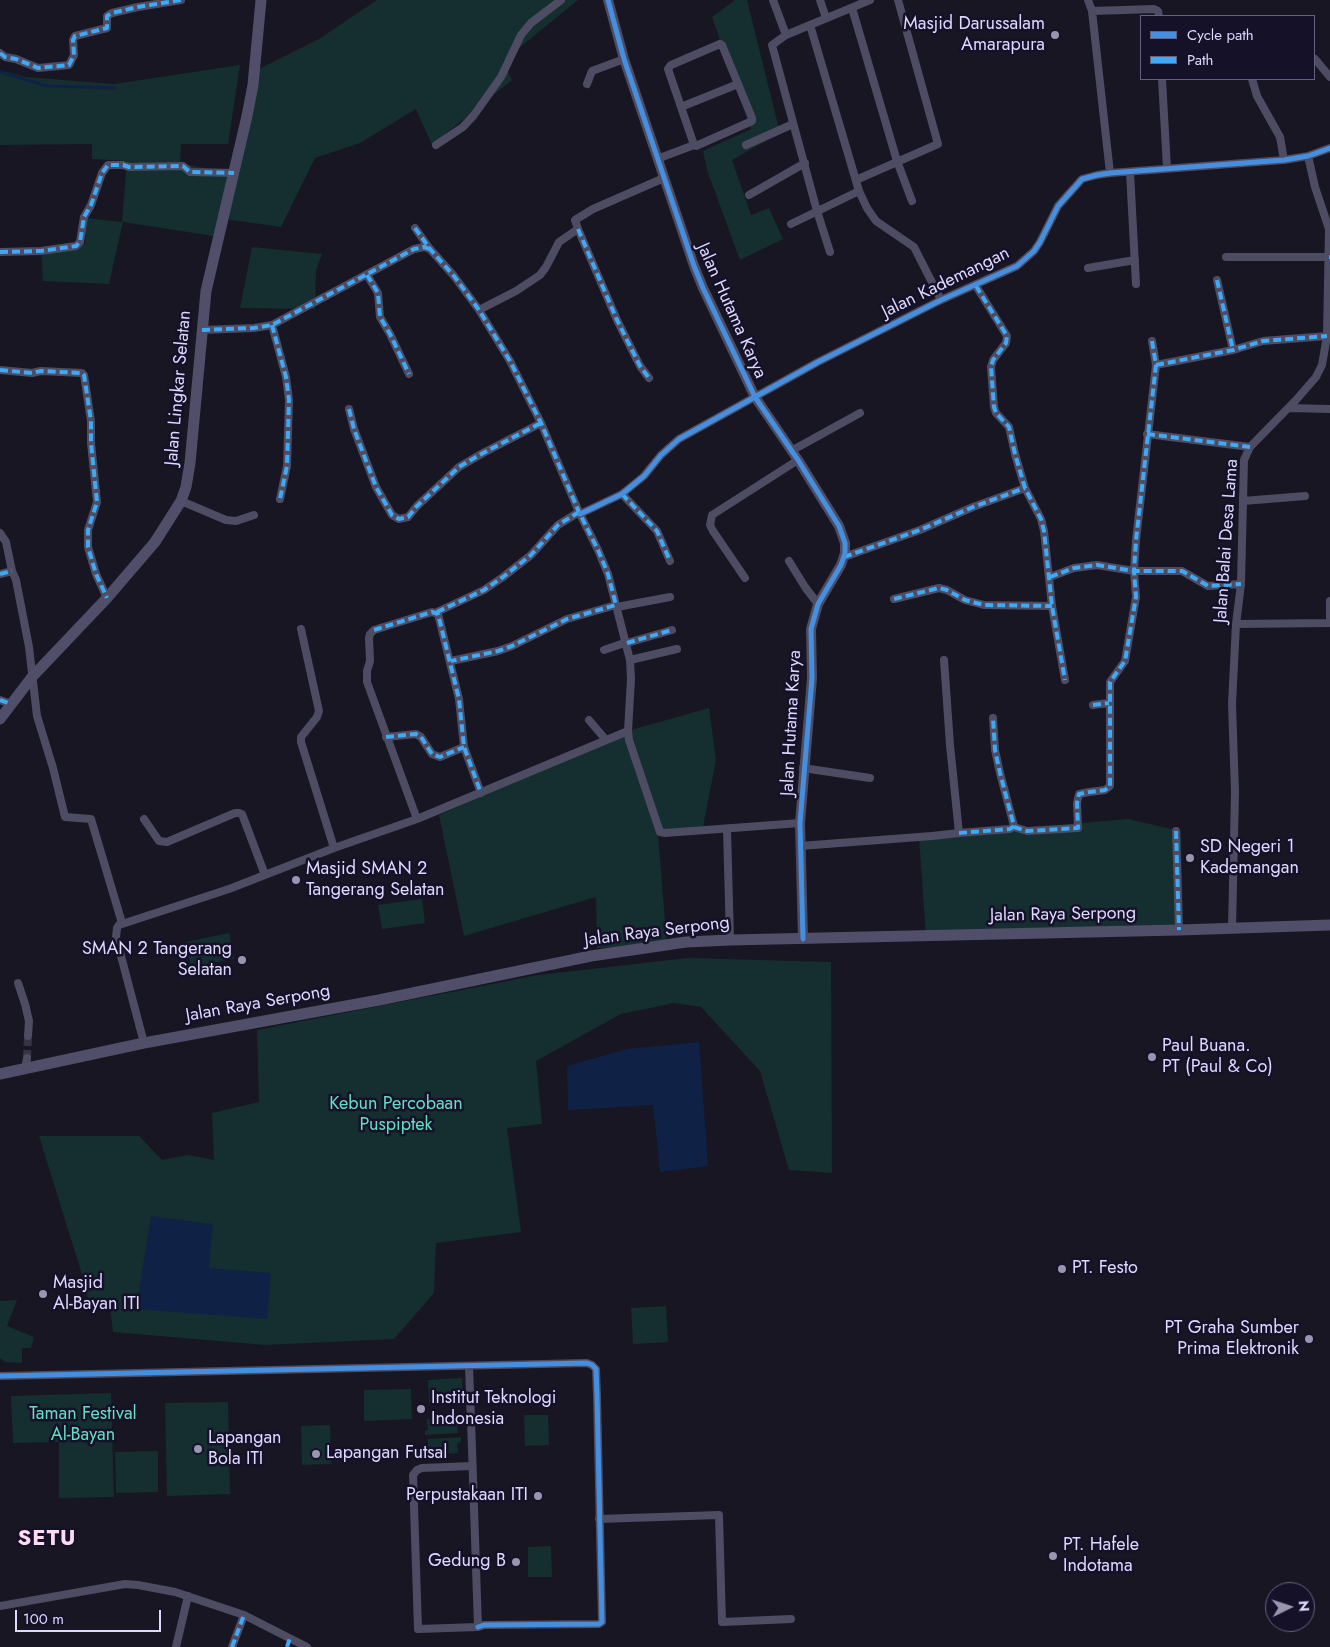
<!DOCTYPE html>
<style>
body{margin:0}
#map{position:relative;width:1330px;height:1647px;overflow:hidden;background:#181623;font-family:Jost,sans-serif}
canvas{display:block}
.legend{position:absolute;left:1140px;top:15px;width:175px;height:65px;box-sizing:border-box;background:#151128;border:1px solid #65617e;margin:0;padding:6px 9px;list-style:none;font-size:15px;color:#ded9fe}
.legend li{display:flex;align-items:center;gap:10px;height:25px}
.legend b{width:25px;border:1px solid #65617e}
.north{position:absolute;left:1265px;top:1582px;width:50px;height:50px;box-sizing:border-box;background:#151128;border:1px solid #65617e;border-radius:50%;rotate:86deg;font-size:14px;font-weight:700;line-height:20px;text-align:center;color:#ded9fe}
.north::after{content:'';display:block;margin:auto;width:18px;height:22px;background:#9995b1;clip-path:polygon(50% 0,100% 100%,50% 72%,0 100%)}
.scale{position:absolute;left:15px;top:1610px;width:146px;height:22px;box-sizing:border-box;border:2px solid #ded9fe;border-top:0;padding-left:6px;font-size:15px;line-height:18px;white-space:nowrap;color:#ded9fe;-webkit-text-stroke:4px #151128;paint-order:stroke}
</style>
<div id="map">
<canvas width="1330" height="1647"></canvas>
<ul class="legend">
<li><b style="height:6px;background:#468fdf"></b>Cycle path</li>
<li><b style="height:6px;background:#3fa9f5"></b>Path</li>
</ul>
<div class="north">N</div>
<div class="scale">100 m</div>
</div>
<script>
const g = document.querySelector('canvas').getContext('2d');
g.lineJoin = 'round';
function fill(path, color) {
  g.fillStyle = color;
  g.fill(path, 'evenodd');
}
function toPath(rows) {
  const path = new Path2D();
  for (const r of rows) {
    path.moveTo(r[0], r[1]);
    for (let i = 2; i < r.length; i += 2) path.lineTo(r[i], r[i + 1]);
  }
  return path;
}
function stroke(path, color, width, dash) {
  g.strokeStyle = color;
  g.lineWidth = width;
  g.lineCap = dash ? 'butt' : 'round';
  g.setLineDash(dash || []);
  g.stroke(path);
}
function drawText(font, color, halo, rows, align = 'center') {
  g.font = font + ' Jost,sans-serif';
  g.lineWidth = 5;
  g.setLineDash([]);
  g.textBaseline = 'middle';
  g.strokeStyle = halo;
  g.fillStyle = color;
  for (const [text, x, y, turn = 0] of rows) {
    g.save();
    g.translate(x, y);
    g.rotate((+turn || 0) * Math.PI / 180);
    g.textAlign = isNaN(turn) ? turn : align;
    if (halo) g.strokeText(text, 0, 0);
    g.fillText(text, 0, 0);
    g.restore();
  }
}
fill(toPath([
 [377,0,578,0,503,61,512,80,432,145,416,109,360,143,315,158,281,227,225,219,220,237,123,222,109,284,43,281,41,250,85,244,86,218,122,222,127,161,92,159,92,144,0,145,0,70,26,77,114,84,240,65,228,144,181,144,180,163,233,174,253,72,319,39],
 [735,0,747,0,780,133,732,160,751,215,769,208,783,239,740,260,707,170,703,151,751,129,712,17],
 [252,247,322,254,316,271,315,309,240,308],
 [709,708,716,760,702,832,658,834,667,946,597,948,596,897,464,936,439,815,555,762,631,730],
 [1128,819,1181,831,1183,926,926,936,919,837],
 [422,899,425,923,382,929,378,905],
 [229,933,234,959,191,967,186,942],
 [688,958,831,962,832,1173,789,1170,760,1071,701,1007,674,1003,621,1014,536,1061,542,1124,507,1128,521,1232,436,1243,434,1293,394,1339,265,1345,113,1332,110,1307,90,1307,84,1281,39,1136,139,1136,162,1160,189,1155,214,1160,212,1113,259,1102,257,1030,538,975],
 [17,1300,7,1326,34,1337,31,1348,22,1348,22,1363,5,1362,0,1358,0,1301],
 [666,1306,668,1342,633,1344,631,1308],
 [462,1378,463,1401,429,1403,428,1380],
 [411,1389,412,1419,364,1421,364,1390],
 [111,1393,114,1497,59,1498,59,1442,13,1443,11,1396],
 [228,1402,230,1494,167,1496,165,1403],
 [524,1415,548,1415,549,1445,525,1446],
 [460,1417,461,1423,457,1424,458,1433,425,1435,425,1431,428,1430,427,1419],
 [330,1425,331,1464,302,1465,301,1426],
 [461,1437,461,1442,457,1443,458,1453,426,1455,425,1450,428,1450,428,1439],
 [158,1451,158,1492,116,1493,115,1452],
 [551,1546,552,1577,528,1577,528,1547]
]), '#152e30');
fill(toPath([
 [699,1042,708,1166,660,1172,653,1105,568,1110,567,1066,627,1049],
 [151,1216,213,1224,209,1268,271,1273,267,1319,136,1309]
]), '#0f2246');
stroke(toPath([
 [0,72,47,86,115,88]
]), '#0f2246', 3);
stroke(toPath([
 [27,1058,28,1036]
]), '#363344', 8, [8, 4]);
stroke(toPath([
 [773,0,786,35],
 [820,0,826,18],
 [1088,0,1092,11,1110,173],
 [852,8,897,161,912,201],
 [1092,11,1154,9,1158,11,1159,16],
 [810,25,859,191,867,208,876,221,914,247,941,300],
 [720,44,722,45,752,118,752,121,696,146,694,145,668,69,671,65,720,44],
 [0,53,5,57,16,59,38,68,69,65,74,55,73,40,75,36,107,28,107,16,112,13,138,7,181,0],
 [1315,59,1330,77],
 [1162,79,1167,168],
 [1252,79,1257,96,1280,137,1284,160],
 [587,84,592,71,624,59],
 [681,107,738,84],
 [436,145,463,127,474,115,501,77,521,35,531,23,561,0],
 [746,145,793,124],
 [657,159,694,145],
 [1130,172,1136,284],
 [856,180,938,144,898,0],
 [749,195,805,163],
 [791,224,859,191],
 [415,228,430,249,454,276,479,310,510,361,541,423,579,512,598,550,608,574,630,660,631,679,628,731,629,740,660,832,665,833,800,823],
 [578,229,617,320,640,366,649,378],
 [0,252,41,251,76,246,80,242,84,217,91,205,102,173,108,165,123,165,129,167,183,166,190,172,234,173],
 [830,252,817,211,772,45,786,35,870,0],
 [1226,257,1330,257],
 [1088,268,1135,260],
 [367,275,378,293,380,317,390,334,409,374],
 [1217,280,1233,350],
 [976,286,1007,336,1006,343,993,360,991,367,994,407,996,413,1009,427,1015,454,1025,488,1041,519,1044,531,1052,606,1065,680],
 [479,310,516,291,540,275,546,267,559,242,578,229,575,220,593,209,664,178],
 [272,325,286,377,289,400,287,466,280,499],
 [202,330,254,328,272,325,414,249,424,247,430,249],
 [1156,365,1233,350,1263,341,1327,336],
 [0,370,32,373,41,371,82,373,84,375,91,421,91,443,97,502,88,530,88,547,96,574,107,598],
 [1289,408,1330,409],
 [349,409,354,429,376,487,392,515,399,519,408,517,417,506,459,467,483,453,541,423],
 [1147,434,1250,447],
 [791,451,860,413],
 [622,494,657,531,670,561],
 [181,501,226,520,236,521,254,515],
 [1243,501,1305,496],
 [580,514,622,494,644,476,661,455,679,439,818,362,941,300,1017,266,1034,251,1040,242,1058,206,1082,179,1097,175,1110,173,1284,160,1308,156,1330,148],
 [0,533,6,542,12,571,16,580,29,647,37,716,53,768,65,817,91,819,122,923],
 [844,557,920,530,973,507,1025,488],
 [789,561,805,587,818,604],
 [0,574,12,571],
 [1050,577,1074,568,1097,565,1134,571,1182,571,1208,586,1241,584],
 [745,578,713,531,710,525,712,515,798,460],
 [894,599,939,588,947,590,965,600,984,605,1052,606],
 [1330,601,1330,619],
 [617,607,670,597],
 [437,612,484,590,503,577,531,555,558,525,579,512],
 [1236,624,1330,623],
 [301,629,319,711,317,717,301,737,301,742,334,848],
 [627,643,672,630],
 [604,650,627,642],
 [630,660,677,649],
 [451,661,498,651,512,646,567,619,616,605],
 [0,700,11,704],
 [1093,705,1109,703],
 [589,720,606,740],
 [386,737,416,734,421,737,432,754,440,757,464,747],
 [803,768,870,778],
 [144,819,159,841,167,842,235,813,239,813,242,814,265,875],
 [417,819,367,682,367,671,370,661,369,638,370,634,374,630,432,612,438,614,459,699,464,747,481,793],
 [1014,827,1027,831,1078,828,1077,803,1079,794,1089,792,1105,790,1110,786,1110,682,1125,661,1136,597,1134,571,1136,540,1156,365,1152,341],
 [727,829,730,940],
 [1176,831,1179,930],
 [959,833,1010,829,1014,826,1000,773,995,750,993,718],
 [800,846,932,836,959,833,950,745,944,660],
 [1232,929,1235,792,1232,704,1236,624,1241,584,1244,460,1250,447,1296,400,1316,377,1322,365,1327,336,1329,229,1315,187,1308,156],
 [18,983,25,1004,29,1021,28,1036],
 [144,1043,116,937,117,928,119,925,229,889,334,848,417,819,628,731],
 [25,1069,27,1058],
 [469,1366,472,1449,478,1627,418,1629,413,1475,417,1470,422,1468,472,1466],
 [0,1376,587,1363,592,1365,596,1369,597,1396,602,1622,599,1624,484,1625,478,1627],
 [599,1519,719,1515,722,1622,791,1619],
 [0,1606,125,1584,138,1585,175,1592,244,1615,307,1647],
 [176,1647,188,1596],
 [232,1647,244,1615]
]), '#4d4c63', 8);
stroke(toPath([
 [608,0,624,59,694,266,703,288,755,397,798,460,839,526,845,543,845,553,841,565,818,604,811,629,812,678,800,823,803,939]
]), '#4d4c63', 10);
stroke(toPath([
 [0,719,32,677,107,598,155,542,181,501,186,487,190,463,206,291,247,116,253,85,261,0],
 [0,1074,144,1043,379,1000,591,956,686,942,730,940,1179,930,1330,925]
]), '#504e69', 11);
stroke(toPath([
 [0,53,5,57,16,59,38,68,69,65,74,55,73,40,75,36,107,28,107,16,112,13,138,7,181,0],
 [415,228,430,249,454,276,479,310,510,361,541,423,579,512,598,550,608,574,616,605,567,619,512,646,498,651,451,661],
 [578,229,617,320,640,366,649,378],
 [0,252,41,251,76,246,80,242,84,217,91,205,102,173,108,165,123,165,129,167,183,166,190,172,234,173],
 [1329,257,1330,257],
 [367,275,378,293,380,317,390,334,409,374],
 [1217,280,1233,350],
 [976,286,1007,336,1006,343,993,360,991,367,994,407,996,413,1009,427,1015,454,1025,488,1041,519,1044,531,1052,606,1065,680],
 [272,325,286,377,289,400,287,466,280,499],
 [202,330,254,328,272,325,414,249,424,247,430,249],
 [1156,365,1233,350,1263,341,1327,336],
 [0,370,32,373,41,371,82,373,84,375,91,421,91,443,97,502,88,530,88,547,96,574,107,598],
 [349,409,354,429,376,487,392,515,399,519,408,517,417,506,459,467,483,453,541,423],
 [1147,434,1250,447],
 [622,494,657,531,670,561],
 [844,557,920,530,973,507,1025,488],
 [0,574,12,571],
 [1050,577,1074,568,1097,565,1134,571,1182,571,1208,586,1241,584],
 [894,599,939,588,947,590,965,600,984,605,1052,606],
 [437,612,484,590,503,577,531,555,558,525,579,512],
 [374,630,432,612,438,614,459,699,464,747,481,793],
 [627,643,672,630],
 [0,700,11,704],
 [1093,705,1109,703],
 [386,737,416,734,421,737,432,754,440,757,464,747],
 [1014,827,1027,831,1078,828,1077,803,1079,794,1089,792,1105,790,1110,786,1110,682,1125,661,1136,597,1134,571,1136,540,1156,365,1152,341],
 [1176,831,1179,930],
 [959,833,1010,829,1014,826,1000,773,995,750,993,718],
 [232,1647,244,1615],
 [287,1647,290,1638]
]), '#3fa9f5', 4, [8, 4]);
stroke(toPath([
 [608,0,624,59,694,266,703,288,755,397,798,460,839,526,845,543,845,553,841,565,818,604,811,629,812,678,800,823,803,939],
 [580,514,622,494,644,476,661,455,679,439,818,362,941,300,1017,266,1034,251,1040,242,1058,206,1082,179,1097,175,1110,173,1284,160,1308,156,1330,148],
 [0,1376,587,1363,592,1365,596,1369,597,1396,602,1622,599,1624,484,1625,478,1627]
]), '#468fdf', 5);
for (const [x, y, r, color] of [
 [1055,35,5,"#9995b1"],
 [1190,858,5,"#9995b1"],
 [296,880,5,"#9995b1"],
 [242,960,5,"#9995b1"],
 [1152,1057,5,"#9995b1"],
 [1062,1269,5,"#9995b1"],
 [43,1294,5,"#9995b1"],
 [1309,1339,5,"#9995b1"],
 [421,1409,5,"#9995b1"],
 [198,1449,5,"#9995b1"],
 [316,1454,5,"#9995b1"],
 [538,1496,5,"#9995b1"],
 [1053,1556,5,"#9995b1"],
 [516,1562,5,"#9995b1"]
]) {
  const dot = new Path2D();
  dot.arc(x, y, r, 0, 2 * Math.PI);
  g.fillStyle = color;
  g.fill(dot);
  stroke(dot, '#151128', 2);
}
drawText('18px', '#ded9fe', '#151128', [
 ["Masjid Darussalam",1045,25,"right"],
 ["Amarapura",1045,46,"right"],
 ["SD Negeri 1",1200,848],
 ["Kademangan",1200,869],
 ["Masjid SMAN 2",306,870],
 ["Tangerang Selatan",306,891],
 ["SMAN 2 Tangerang",232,950,"right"],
 ["Selatan",232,971,"right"],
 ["Paul Buana.",1162,1047],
 ["PT (Paul & Co)",1162,1068],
 ["PT. Festo",1072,1269],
 ["Masjid",53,1284],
 ["Al-Bayan ITI",53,1305],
 ["PT Graha Sumber",1299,1329,"right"],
 ["Prima Elektronik",1299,1350,"right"],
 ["Institut Teknologi",431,1399],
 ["Indonesia",431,1420],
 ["Lapangan",208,1439],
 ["Bola ITI",208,1460],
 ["Lapangan Futsal",326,1454],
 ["Perpustakaan ITI",528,1496,"right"],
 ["PT. Hafele",1063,1546],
 ["Indotama",1063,1567],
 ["Gedung B",506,1562,"right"]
], 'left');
drawText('18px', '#ded9fe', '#151128', [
 ["Jalan Kademangan",946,283,-26],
 ["Jalan Hutama Karya",731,311,66],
 ["Jalan Lingkar Selatan",179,388,-85],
 ["Jalan Balai Desa Lama",1227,541,-86],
 ["Jalan Hutama Karya",792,723,-87],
 ["Jalan Raya Serpong",1063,915,-1],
 ["Jalan Raya Serpong",657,932,-7],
 ["Jalan Raya Serpong",258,1004,-10]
]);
drawText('18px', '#65dec3', '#151128', [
 ["Kebun Percobaan",396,1105],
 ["Puspiptek",396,1126],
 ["Taman Festival",83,1415],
 ["Al-Bayan",83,1436]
]);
g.letterSpacing = '1px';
drawText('bold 22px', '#fedbf1', '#151128', [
 ["SETU",47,1540]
]);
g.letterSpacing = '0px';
</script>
